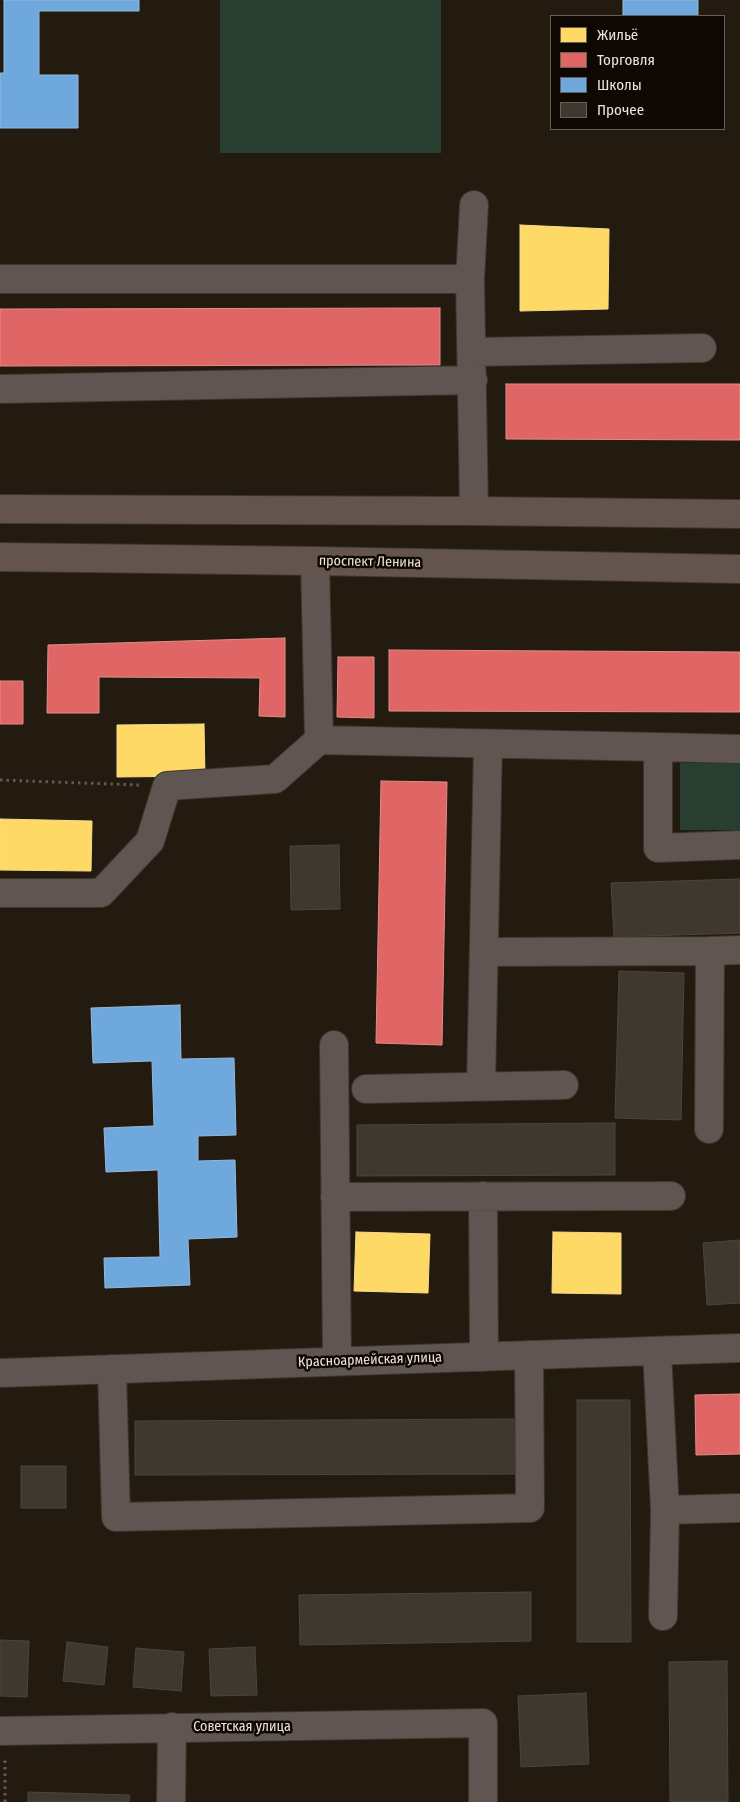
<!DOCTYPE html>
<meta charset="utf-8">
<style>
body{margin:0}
#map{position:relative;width:740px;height:1802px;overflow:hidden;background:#231b10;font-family:"Fira Sans Condensed",sans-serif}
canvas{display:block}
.legend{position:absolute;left:550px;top:15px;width:175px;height:115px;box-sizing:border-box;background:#0e0802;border:1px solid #686058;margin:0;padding:6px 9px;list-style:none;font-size:15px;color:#eee4d8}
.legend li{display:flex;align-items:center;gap:10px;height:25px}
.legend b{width:25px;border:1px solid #686058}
</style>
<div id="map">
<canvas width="740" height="1802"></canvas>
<ul class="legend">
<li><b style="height:14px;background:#ffd966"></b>Жильё</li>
<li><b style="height:14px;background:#e06666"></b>Торговля</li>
<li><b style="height:14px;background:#6fa8dc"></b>Школы</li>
<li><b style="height:14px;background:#3e382f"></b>Прочее</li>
</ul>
</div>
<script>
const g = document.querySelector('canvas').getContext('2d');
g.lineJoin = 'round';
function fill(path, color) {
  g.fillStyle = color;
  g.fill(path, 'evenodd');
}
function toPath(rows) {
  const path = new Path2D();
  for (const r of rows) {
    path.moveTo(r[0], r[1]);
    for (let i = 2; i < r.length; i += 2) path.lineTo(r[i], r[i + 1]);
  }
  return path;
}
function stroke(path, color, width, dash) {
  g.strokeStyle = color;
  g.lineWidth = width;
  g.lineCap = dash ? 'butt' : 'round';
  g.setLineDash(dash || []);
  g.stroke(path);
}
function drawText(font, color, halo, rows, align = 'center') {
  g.font = font + ' "Fira Sans Condensed",sans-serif';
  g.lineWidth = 5;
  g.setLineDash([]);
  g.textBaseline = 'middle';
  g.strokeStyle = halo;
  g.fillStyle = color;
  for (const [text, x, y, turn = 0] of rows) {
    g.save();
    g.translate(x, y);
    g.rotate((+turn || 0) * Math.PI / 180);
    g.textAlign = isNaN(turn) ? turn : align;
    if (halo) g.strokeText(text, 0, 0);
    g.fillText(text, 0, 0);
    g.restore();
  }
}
fill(toPath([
 [220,0,441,0,441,153,220,153],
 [680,763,740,763,740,830,680,830]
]), '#283e31');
const homes = toPath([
 [520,225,609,229,608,309,520,311,520,225],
 [204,724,205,776,117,777,117,725,204,724],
 [0,819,92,821,91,871,0,870,0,819],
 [356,1232,430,1234,428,1293,354,1291,356,1232],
 [553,1232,621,1233,621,1294,552,1293,553,1232]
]);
fill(homes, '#ffd966');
stroke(homes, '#fadc88', 1);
const shops = toPath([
 [440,308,440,365,0,366,0,309,440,308],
 [506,384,740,384,740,440,506,439,506,384],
 [285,638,285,717,259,716,260,678,99,677,99,713,47,713,48,645,285,638],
 [389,650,740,652,740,712,389,711,389,650],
 [338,657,374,657,374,718,337,717,338,657],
 [0,681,23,681,23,724,0,724,0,681],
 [381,781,447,782,442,1045,376,1043,381,781],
 [740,1394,740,1454,696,1455,695,1395,740,1394]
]);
fill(shops, '#e06666');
stroke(shops, '#e48c88', 1);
const schools = toPath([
 [4,0,139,0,139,11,39,11,39,75,78,75,78,128,0,128,0,73,4,73,4,0],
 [623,0,698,0,698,16,623,16,623,0],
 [180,1005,181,1059,234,1058,236,1135,198,1136,198,1161,235,1160,237,1237,188,1239,190,1285,105,1288,104,1258,160,1257,158,1170,106,1172,104,1128,154,1126,152,1061,93,1063,91,1008,180,1005]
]);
fill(schools, '#6fa8dc');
stroke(schools, '#95badb', 1);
const building = toPath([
 [339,845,340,909,291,910,290,846,339,845],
 [740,879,740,933,614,937,611,883,740,879],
 [619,971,684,973,681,1120,615,1118,619,971],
 [615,1123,615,1175,357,1176,357,1125,615,1123],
 [740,1240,740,1303,707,1305,703,1243,740,1240],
 [577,1400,630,1400,631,1642,577,1642,577,1400],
 [514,1419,515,1474,135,1475,135,1421,514,1419],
 [21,1466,66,1466,66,1508,21,1508,21,1466],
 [531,1592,531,1641,300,1645,299,1595,531,1592],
 [0,1640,29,1641,27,1697,0,1696,0,1640],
 [67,1642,108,1647,104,1685,63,1681,67,1642],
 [255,1647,257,1695,211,1696,209,1649,255,1647],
 [136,1648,184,1652,181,1691,133,1687,136,1648],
 [727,1661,728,1802,670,1802,669,1662,727,1661],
 [586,1693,589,1764,521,1767,518,1696,586,1693],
 [28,1792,130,1795,129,1802,28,1802,28,1792]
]);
fill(building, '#3e382f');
stroke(building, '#4c453b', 1);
const minor = toPath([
 [0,279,470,279,474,511],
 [470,279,474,205],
 [472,352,702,348],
 [0,389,473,380],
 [315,561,319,740,658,747,658,848,740,845],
 [658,747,740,749],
 [0,893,101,893,150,841,167,786,275,779,319,740],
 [484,952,710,951],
 [334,1045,337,1361],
 [481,1086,488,744],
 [366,1089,564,1085],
 [709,1129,710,951,740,950],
 [483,1196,484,1357],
 [335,1197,671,1196],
 [657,1351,665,1510,663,1616],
 [112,1369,116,1517,530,1508,529,1355],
 [0,1373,740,1348],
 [665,1510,740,1508],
 [0,1731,483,1723,483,1802],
 [171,1802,172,1727]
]);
const major = toPath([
 [0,509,474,511,740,514],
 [0,557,315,561,740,569]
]);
stroke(minor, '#3e362e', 30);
stroke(major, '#3e362e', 30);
stroke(toPath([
 [0,780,139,785],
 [5,1802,5,1757]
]), '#635954', 3, [2.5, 4]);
stroke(minor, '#605551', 28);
stroke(major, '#63544e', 28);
drawText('14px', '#eee4d8', '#0e0802', [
 ["проспект Ленина",370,562,1],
 ["Красноармейская улица",370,1360,-2],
 ["Советская улица",242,1727]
]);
</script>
